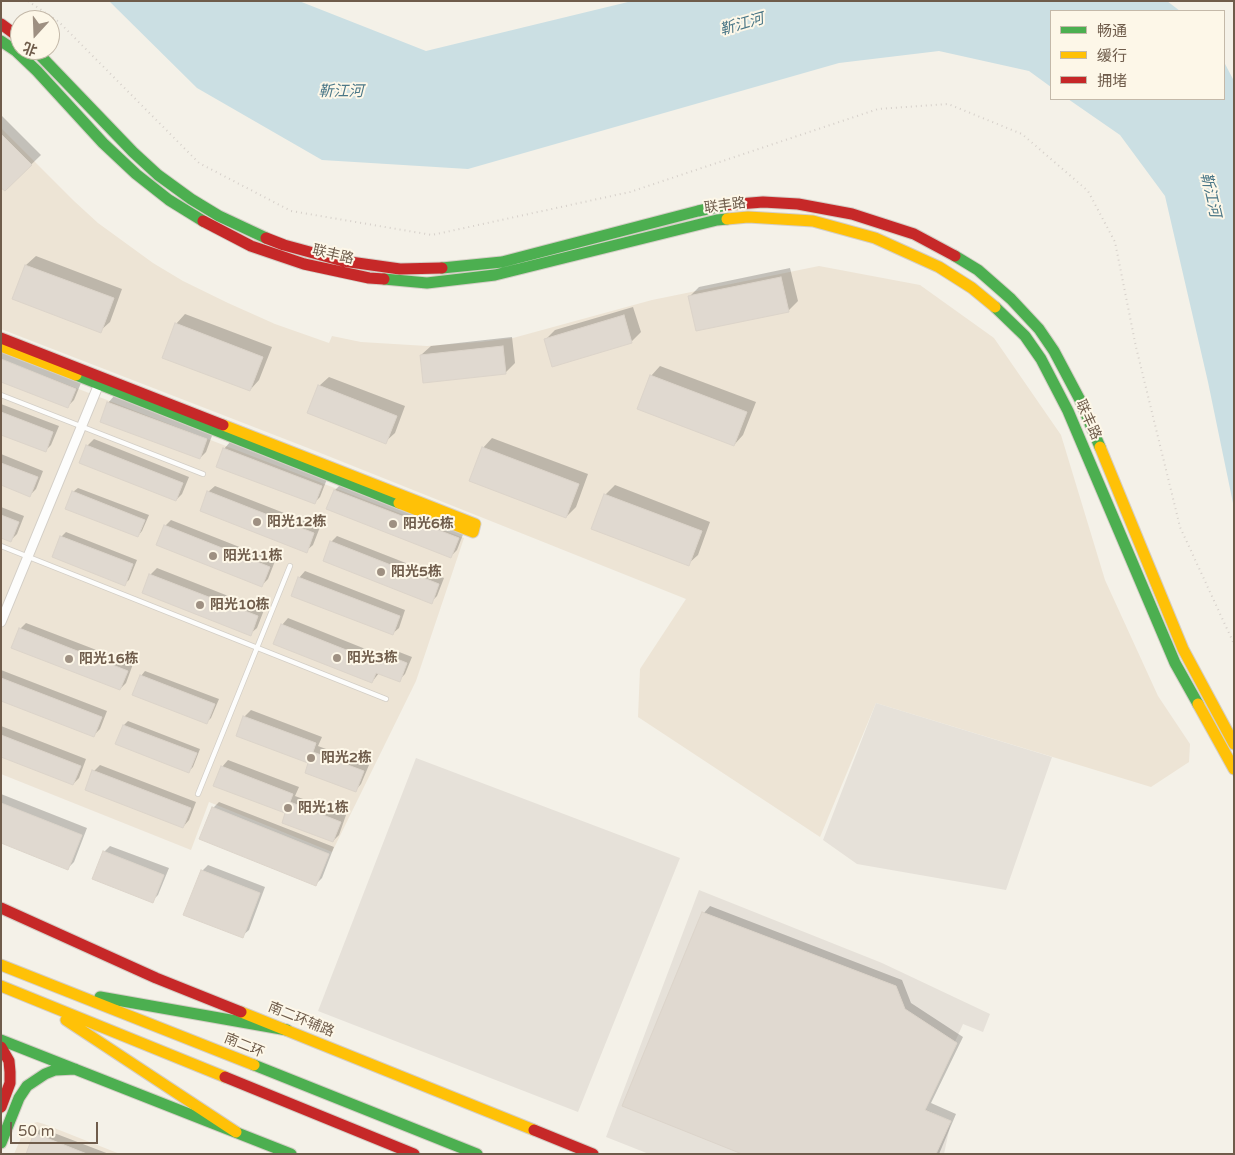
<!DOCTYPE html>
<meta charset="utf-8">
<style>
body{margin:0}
#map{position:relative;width:1235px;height:1155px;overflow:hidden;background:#f4f1e8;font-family:"Varela Round","Noto Sans SC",sans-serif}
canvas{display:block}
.frame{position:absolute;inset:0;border:2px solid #6f5c4b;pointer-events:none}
.legend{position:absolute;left:1050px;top:10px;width:175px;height:90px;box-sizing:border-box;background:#fdf7e8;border:1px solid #c4b9a9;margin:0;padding:6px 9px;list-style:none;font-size:15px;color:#6f5c4b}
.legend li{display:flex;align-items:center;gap:10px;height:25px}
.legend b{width:25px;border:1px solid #c4b9a9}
.north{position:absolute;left:10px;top:10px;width:50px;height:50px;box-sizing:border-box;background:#fdf7e8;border:1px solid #c4b9a9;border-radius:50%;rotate:200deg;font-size:14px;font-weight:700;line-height:20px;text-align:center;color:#6f5c4b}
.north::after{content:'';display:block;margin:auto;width:18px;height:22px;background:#9e9082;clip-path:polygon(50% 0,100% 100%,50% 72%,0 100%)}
.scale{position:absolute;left:10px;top:1122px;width:88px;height:22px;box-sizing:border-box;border:2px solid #6f5c4b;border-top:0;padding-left:6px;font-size:15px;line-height:18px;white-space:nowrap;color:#6f5c4b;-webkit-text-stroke:4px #fdf7e8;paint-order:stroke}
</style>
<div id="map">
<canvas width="1235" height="1155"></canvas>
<div class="frame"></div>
<ul class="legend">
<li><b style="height:6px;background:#4caf50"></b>畅通</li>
<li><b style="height:6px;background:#ffc107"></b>缓行</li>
<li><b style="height:6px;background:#c62828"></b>拥堵</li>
</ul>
<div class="north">北</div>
<div class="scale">50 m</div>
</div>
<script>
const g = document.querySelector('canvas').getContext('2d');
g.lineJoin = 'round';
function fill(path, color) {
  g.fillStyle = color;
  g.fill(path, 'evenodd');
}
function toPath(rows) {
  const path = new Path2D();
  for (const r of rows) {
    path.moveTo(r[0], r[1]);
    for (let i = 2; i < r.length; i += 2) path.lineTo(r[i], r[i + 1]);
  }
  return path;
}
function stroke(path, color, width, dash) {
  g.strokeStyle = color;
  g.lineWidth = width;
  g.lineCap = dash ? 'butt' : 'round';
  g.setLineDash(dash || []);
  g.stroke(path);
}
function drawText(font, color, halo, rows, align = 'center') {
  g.font = font + ' "Varela Round","Noto Sans SC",sans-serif';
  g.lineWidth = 4;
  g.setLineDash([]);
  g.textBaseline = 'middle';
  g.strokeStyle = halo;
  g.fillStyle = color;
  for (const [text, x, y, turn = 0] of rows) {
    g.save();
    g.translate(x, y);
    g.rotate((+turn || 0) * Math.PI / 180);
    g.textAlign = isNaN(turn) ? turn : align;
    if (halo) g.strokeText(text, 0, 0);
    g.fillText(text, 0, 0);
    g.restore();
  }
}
fill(toPath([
 [1,128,74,201,98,223,153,263,183,281,228,303,275,324,329,343,332,336,361,342,427,346,480,342,513,338,652,300,819,266,920,285,994,338,1061,435,1105,580,1158,696,1190,744,1189,762,1151,787,876,703,820,837,638,717,640,669,686,599,308,448,1,329],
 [1,359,464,538,416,681,332,852,209,802,191,850,1,774],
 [37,1122,44,1124,120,1154,14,1154,23,1133,31,1124]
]), '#ede4d5');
fill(toPath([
 [876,703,1052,757,1006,890,857,864,823,840],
 [416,758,680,858,578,1112,318,1011],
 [699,890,882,963,990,1014,983,1032,963,1024,925,1109,951,1121,944,1154,649,1154,606,1137]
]), '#e6e1d9');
fill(toPath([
 [109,1,299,1,426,51,632,1,1167,1,1180,11,1051,11,1051,87,1029,71,939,51,839,63,468,169,322,160,197,88],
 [1224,62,1234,81,1234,508,1208,382,1165,196,1120,135,1068,99,1224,99]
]), '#cbdfe3');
fill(toPath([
 [1,115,41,155,5,190,1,186],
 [36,256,122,289,110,322,100,331,14,299,26,265],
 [790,268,798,301,788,311,690,296,699,287],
 [633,307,641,332,631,342,545,340,555,330],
 [185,314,272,347,259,380,250,390,176,324],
 [512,337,515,363,505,373,421,355,431,346],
 [1,351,81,383,74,400,68,406,1,380],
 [660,366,756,402,743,435,734,445,651,376],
 [329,377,405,406,395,433,385,442,319,386],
 [114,396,213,433,206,452,200,458,108,403],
 [1,404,59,426,51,445,45,451,1,434],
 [492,438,588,474,576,507,566,517,483,448],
 [94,439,189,477,182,494,176,500,81,463,87,446],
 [230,442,327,479,320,497,314,503,224,449],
 [1,454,43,471,36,489,30,495,1,484],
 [341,484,464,532,457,550,451,556,328,508,335,490],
 [615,485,710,522,698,555,688,564,605,495],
 [215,486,320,527,313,545,306,551,208,492],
 [78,488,149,515,142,531,138,536,73,492],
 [1,507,24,516,17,534,11,540,1,536],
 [171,520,275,561,268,579,262,585,165,526],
 [66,532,137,560,129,580,124,584,61,537],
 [337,536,444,578,437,596,431,602,331,542],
 [157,568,264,610,257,628,250,634,143,593,151,574],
 [305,571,405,610,399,628,392,634,299,578],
 [288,618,383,656,389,648,412,657,405,674,399,680,379,673,372,682,282,625],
 [26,623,133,664,126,683,120,689,20,629],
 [1,670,107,711,100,729,94,735,1,699],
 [145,671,219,699,211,718,207,722,141,676],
 [251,710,322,737,318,746,369,765,361,784,355,791,310,762,238,735,245,716],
 [128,721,200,749,193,767,188,772,117,743,124,725],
 [1,726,86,759,79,778,73,784,1,756],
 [228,760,299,787,295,796,346,815,339,835,333,841,287,813,222,767],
 [100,765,196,802,189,820,183,827,94,771],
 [1,794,87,828,74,862,68,868,1,842],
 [219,802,334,847,322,878,316,884,213,808],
 [110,846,169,868,158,895,152,901,104,852],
 [208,865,265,887,249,930,242,936,202,871],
 [710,906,902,980,911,1003,963,1037,931,1103,956,1114,939,1154,745,1154,704,913],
 [41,1128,109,1154,27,1154,35,1134]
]), '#0003');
const building = toPath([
 [1,134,32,165,5,191,1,188,1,134],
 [25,265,114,298,101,333,12,299,25,265],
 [781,277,789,312,696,331,688,296,781,277],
 [624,315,632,343,552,367,544,339,624,315],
 [175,323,263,357,250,391,162,358,175,323],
 [503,346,506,374,423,383,420,355,503,346],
 [1,359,76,389,68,408,1,382,1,359],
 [650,375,747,412,734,446,637,409,650,375],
 [318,385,397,416,386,444,307,413,318,385],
 [107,402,207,439,200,459,100,422,107,402],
 [1,412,53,432,46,452,1,435,1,412],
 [86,445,183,483,176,501,79,463,86,445],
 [482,447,579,484,566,518,469,481,482,447],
 [223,448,322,486,315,504,216,467,223,448],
 [1,463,38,477,30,497,1,485,1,463],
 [334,490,459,538,451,558,326,509,334,490],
 [72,491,145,520,138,537,65,509,72,491],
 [207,491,314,533,307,553,200,511,207,491],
 [604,494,702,531,689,566,591,529,604,494],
 [1,515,19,522,11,542,1,538,1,515],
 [164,525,270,567,262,587,156,545,164,525],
 [60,536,133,564,125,586,52,557,60,536],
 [330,541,439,584,432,604,323,561,330,541],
 [149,574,258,616,251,636,142,593,149,574],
 [298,577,400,616,393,635,291,596,298,577],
 [281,624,379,663,382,653,407,663,400,682,376,673,372,683,273,644,281,624],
 [19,628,128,671,120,690,11,648,19,628],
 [140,675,215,704,207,724,132,695,140,675],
 [1,678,102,717,94,737,1,701,1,678],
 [243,716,316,743,313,752,364,771,356,792,305,773,308,763,236,736,243,716],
 [123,725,197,753,189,773,115,744,123,725],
 [1,735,81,766,73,785,1,757,1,735],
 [221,766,293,794,290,802,341,822,333,842,282,823,285,813,213,786,221,766],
 [92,770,191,808,183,828,85,790,92,770],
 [1,803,82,835,68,870,1,843,1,803],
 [212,807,329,854,316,886,199,839,212,807],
 [103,851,164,875,153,903,92,879,103,851],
 [201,870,260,893,243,938,183,915,201,870],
 [702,912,896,986,905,1009,957,1043,925,1110,951,1121,936,1154,742,1154,622,1106,702,912],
 [34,1133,87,1154,26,1154,34,1133]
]);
fill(building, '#e0d9d0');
stroke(building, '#dcd4ca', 1);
const lane = toPath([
 [1,395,203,474],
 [1,546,386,699],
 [198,794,290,566]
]);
const street = toPath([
 [1,622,101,379]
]);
const fast = toPath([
 [1,41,16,51,37,71,103,143,136,174,169,200,203,221],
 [35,50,133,152,158,175,191,199,219,216,266,238],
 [955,256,978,270,1011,299,1039,329,1054,351,1080,400,1100,447],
 [442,268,502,262,698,211,726,205],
 [384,279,427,283,495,275,717,220,727,219],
 [995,307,1025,336,1041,359,1068,411,1175,663,1198,704],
 [76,375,399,503],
 [100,997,287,1030],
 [1,1040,291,1154],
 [254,1065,477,1154],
 [1,1143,19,1098,27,1086,45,1074,55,1070,75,1069]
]);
const slow = toPath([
 [727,219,748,217,813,221,875,238,939,267,972,288,995,307],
 [1,346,76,375],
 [223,425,475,524,473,532,399,503],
 [1100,447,1183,649,1234,744],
 [1198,704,1234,769],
 [1,965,254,1065],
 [1,986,225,1077],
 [241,1012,534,1130],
 [66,1020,236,1132]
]);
const jam = toPath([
 [1,24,20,38],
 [726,205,763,202,798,204,852,214,914,234,955,256],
 [203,221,251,246,304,264,369,278,384,279],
 [266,238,284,245,343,261,400,269,442,268],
 [1,338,223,425],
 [1,908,156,978,241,1012],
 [1,1047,9,1061,10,1072,10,1083,1,1107],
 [225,1077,414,1154],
 [534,1130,593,1154]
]);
stroke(lane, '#d3cec6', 6);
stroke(street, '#d3cec6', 11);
stroke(fast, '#d4cec6', 13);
stroke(slow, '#d4cec6', 13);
stroke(jam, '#d4cec6', 13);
stroke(toPath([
 [28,1,59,22,199,163,291,211,432,235,630,192,878,109,948,104,1022,134,1088,191,1115,242,1136,347,1180,527,1234,644]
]), '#d6d0ca', 2, [1, 4]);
stroke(lane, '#fdfdfc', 4.5);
stroke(street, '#fdfdfc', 9);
stroke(fast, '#4caf50', 11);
stroke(slow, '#ffc107', 11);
stroke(jam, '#c62828', 11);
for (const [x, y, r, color] of [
 [257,522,5,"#9e9082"],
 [393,524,5,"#9e9082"],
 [213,556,5,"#9e9082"],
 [381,572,5,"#9e9082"],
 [200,605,5,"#9e9082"],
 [337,658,5,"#9e9082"],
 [69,659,5,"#9e9082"],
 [311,758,5,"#9e9082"],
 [288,808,5,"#9e9082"]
]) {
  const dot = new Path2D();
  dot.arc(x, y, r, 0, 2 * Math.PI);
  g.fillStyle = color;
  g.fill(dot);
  stroke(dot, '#fdf7e8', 2);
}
drawText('14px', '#6f5c4b', '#fdf7e8', [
 ["联丰路",725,206,-8],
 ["联丰路",333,255,13],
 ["联丰路",1088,420,66],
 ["南二环辅路",301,1020,22],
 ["南二环",244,1046,22]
]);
drawText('bold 14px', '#6f5c4b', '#fdf7e8', [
 ["阳光12栋",267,522],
 ["阳光6栋",403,524],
 ["阳光11栋",223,556],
 ["阳光5栋",391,572],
 ["阳光10栋",210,605],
 ["阳光3栋",347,658],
 ["阳光16栋",79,659],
 ["阳光2栋",321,758],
 ["阳光1栋",298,808]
], 'left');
drawText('italic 15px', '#4b7787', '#fdf7e8', [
 ["靳江河",742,25,-16],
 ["靳江河",341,92],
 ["靳江河",1210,195,77]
]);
</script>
